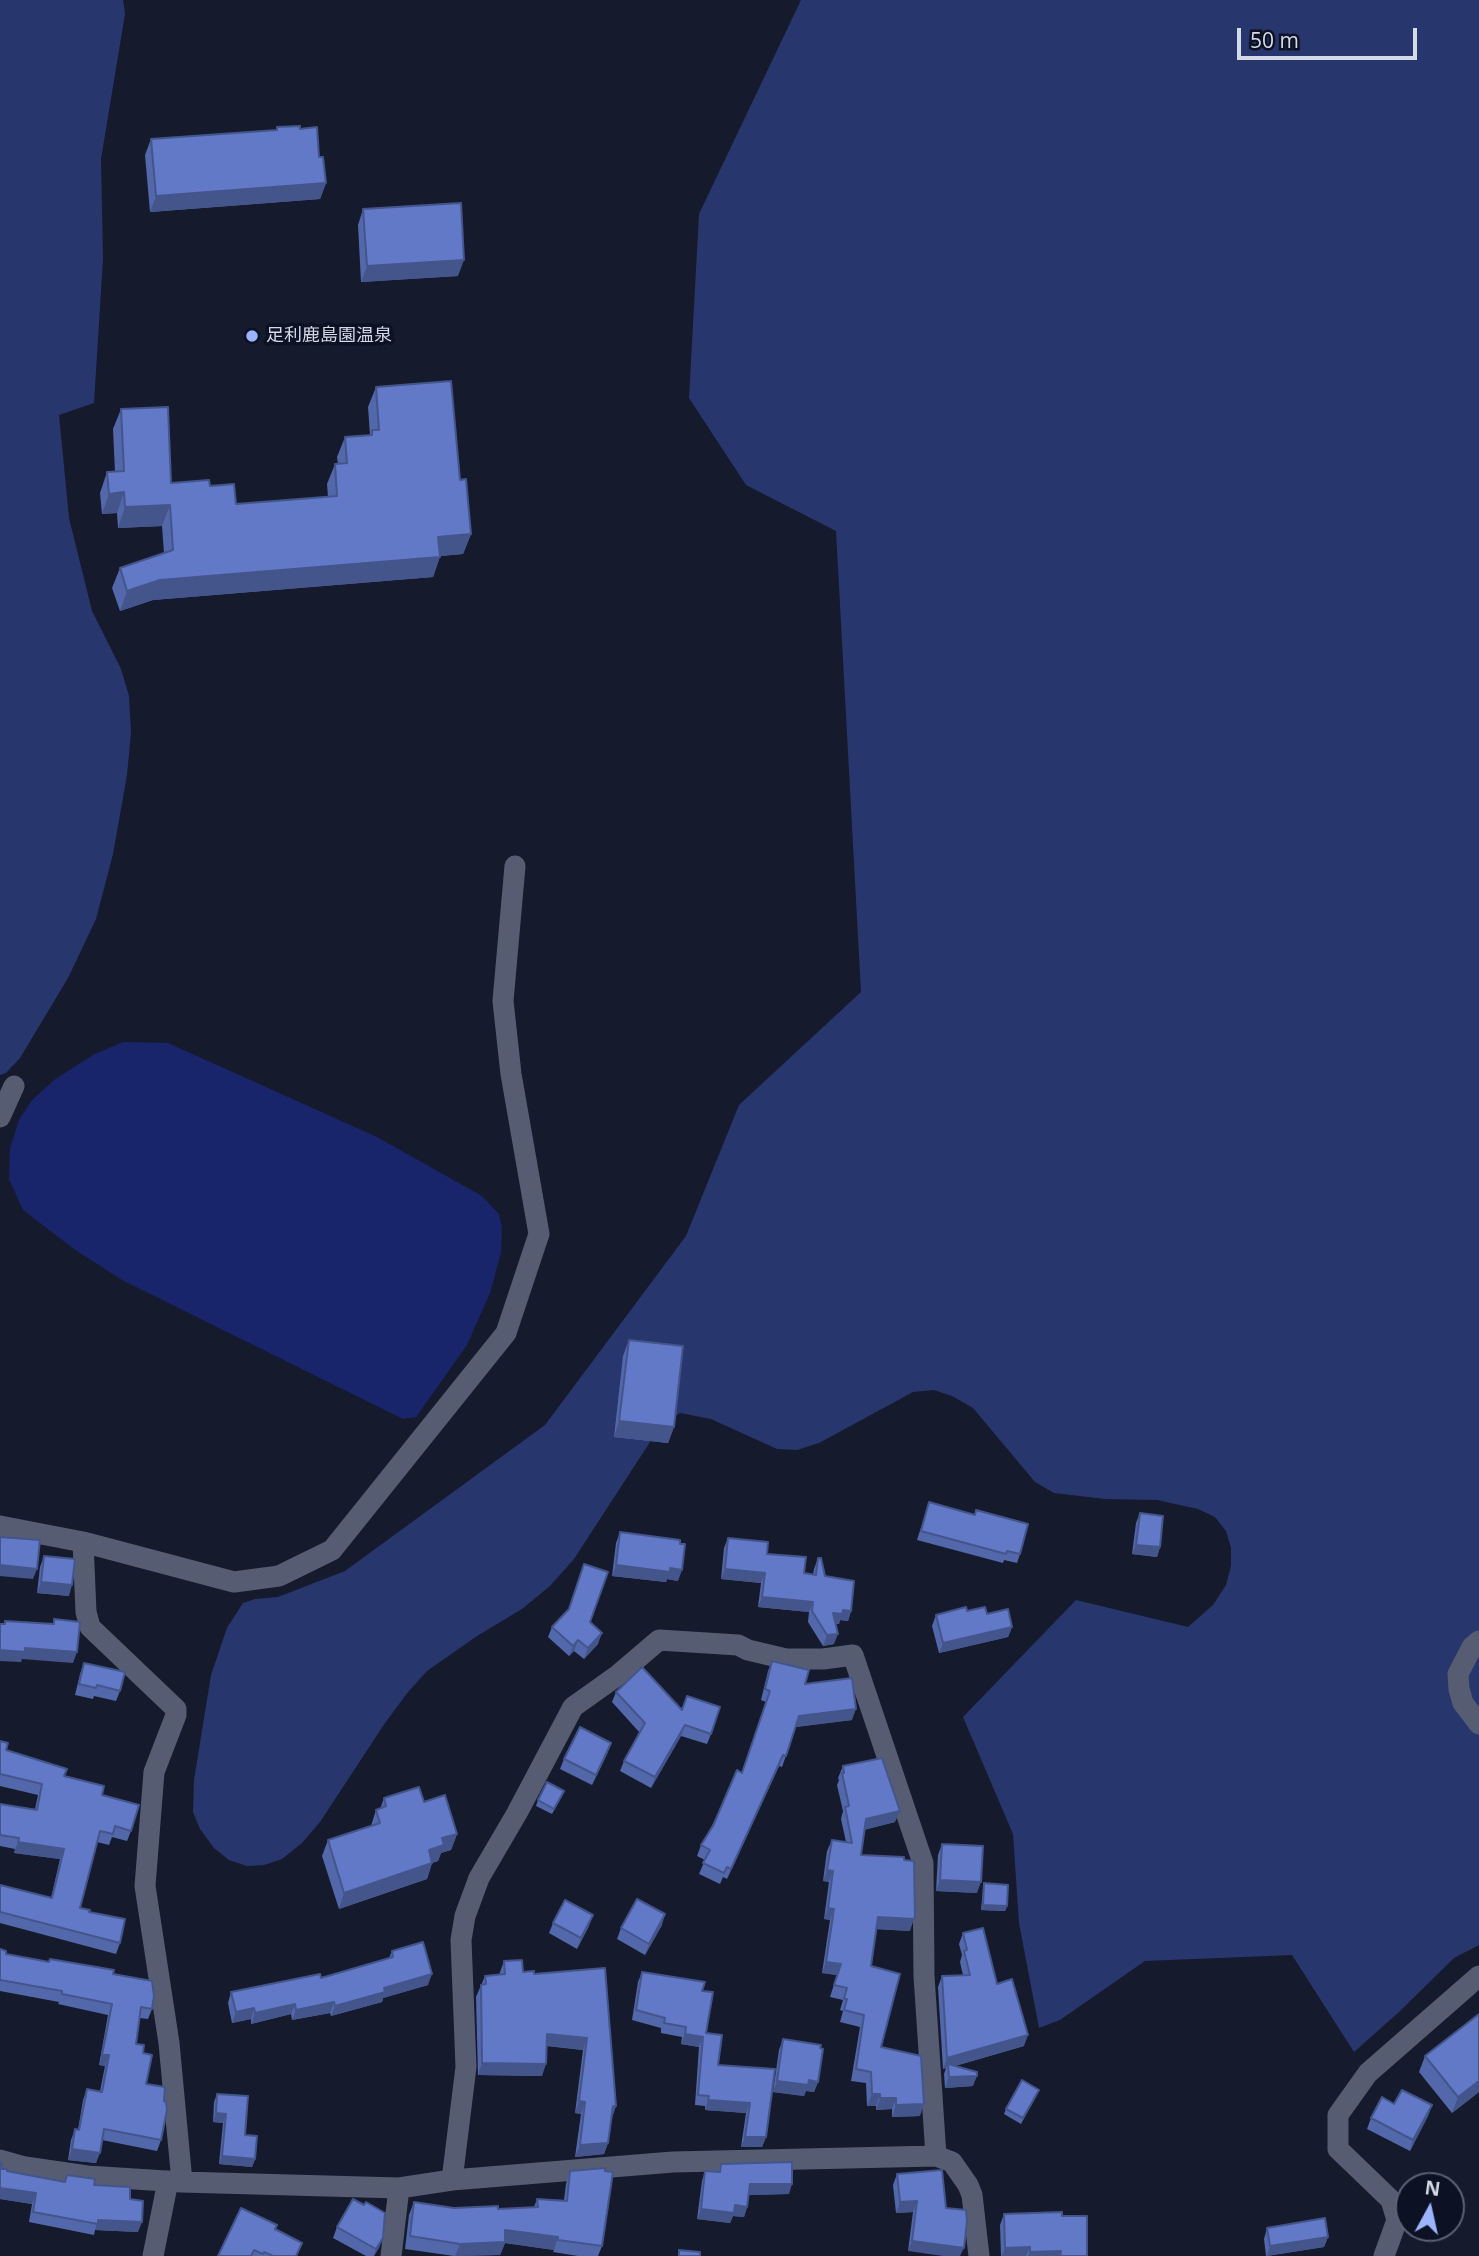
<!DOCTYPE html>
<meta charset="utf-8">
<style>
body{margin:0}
#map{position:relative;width:1479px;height:2256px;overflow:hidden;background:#151b2d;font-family:"Open Sans",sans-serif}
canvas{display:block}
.north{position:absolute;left:1395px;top:2172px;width:70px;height:70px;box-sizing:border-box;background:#0c1123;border:2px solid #5c6171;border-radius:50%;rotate:8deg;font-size:19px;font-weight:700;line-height:28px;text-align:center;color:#d4d9e6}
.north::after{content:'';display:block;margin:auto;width:24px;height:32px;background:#9cb4fd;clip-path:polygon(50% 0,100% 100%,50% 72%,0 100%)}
.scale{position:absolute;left:1237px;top:28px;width:180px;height:32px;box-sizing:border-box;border:4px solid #d4d9e6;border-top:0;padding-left:9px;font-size:21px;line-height:24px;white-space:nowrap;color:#d4d9e6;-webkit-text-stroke:5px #0c1123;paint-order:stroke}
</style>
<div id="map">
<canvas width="1479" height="2256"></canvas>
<div class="north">N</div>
<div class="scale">50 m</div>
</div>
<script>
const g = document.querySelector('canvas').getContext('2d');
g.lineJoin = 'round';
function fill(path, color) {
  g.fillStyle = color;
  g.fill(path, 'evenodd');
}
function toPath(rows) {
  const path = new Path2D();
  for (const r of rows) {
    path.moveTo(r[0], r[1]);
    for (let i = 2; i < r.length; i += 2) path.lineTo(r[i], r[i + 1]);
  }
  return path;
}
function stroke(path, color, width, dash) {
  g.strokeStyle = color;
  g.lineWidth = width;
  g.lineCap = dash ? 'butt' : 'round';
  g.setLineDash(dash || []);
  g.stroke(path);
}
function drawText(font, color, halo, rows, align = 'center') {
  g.font = font + ' "Open Sans","Noto Sans JP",sans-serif';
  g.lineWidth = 7;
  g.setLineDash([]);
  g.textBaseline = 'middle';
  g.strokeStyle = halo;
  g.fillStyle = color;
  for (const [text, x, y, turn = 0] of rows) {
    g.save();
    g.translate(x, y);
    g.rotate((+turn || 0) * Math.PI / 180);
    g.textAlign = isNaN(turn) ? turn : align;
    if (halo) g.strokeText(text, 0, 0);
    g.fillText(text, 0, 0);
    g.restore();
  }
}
fill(toPath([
 [0,0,123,0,125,14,101,159,103,259,94,403,59,415,69,518,92,611,121,669,129,696,131,732,127,775,113,854,96,919,68,978,20,1058,6,1073,0,1075],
 [801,0,1479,0,1479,1945,1454,1958,1399,2012,1354,2052,1292,1955,1145,1961,1060,2020,1039,2028,1019,1923,1013,1834,963,1717,1076,1600,1188,1627,1213,1605,1226,1585,1231,1566,1231,1548,1226,1531,1215,1517,1198,1509,1157,1500,1105,1499,1054,1493,1035,1482,973,1408,952,1396,934,1390,913,1392,819,1443,797,1450,777,1449,711,1419,680,1413,669,1420,652,1439,574,1559,550,1586,522,1609,477,1636,427,1671,408,1692,385,1723,320,1822,302,1843,282,1859,264,1865,247,1866,229,1860,214,1848,200,1829,193,1812,194,1780,211,1675,227,1628,243,1603,255,1599,278,1597,345,1571,545,1425,686,1236,739,1105,861,992,836,531,746,485,689,398,699,214]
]), '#28366e');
fill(toPath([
 [123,1042,168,1043,377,1137,482,1196,499,1214,502,1227,501,1253,490,1293,467,1345,416,1417,403,1419,122,1280,74,1249,23,1210,9,1179,10,1148,19,1120,32,1100,54,1080,93,1055]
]), '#18256b');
stroke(toPath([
 [0,1117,14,1086],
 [0,1526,83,1542,234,1582,279,1576,332,1550,506,1333,539,1234,511,1074,503,1001,515,866],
 [83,1542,86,1612,90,1627,176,1709,176,1715,154,1772,145,1886,169,2043,182,2182],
 [1479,1641,1472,1647,1458,1674,1459,1689,1463,1703,1479,1724],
 [0,2160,25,2167,87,2176,182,2182,399,2188,452,2180,673,2162,936,2156,952,2162,968,2185,972,2195,979,2256],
 [452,2180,466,2067,461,1940,465,1916,479,1878,517,1813,573,1707,618,1675,659,1640,738,1645,748,1650,786,1659,823,1659,853,1655,923,1863,924,1976,936,2156],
 [153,2256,168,2181],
 [391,2256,399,2188],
 [1384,2256,1397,2220,1391,2200,1338,2149,1338,2115,1368,2073,1479,1976]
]), '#565d73', 21);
fill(toPath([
 [277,127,300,129,326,183,320,199,150,212,145,155,151,139,276,130],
 [363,209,458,276,361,282,358,225],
 [376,387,460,480,471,534,463,554,440,556,433,577,153,600,120,611,112,588,120,568,164,553,162,526,118,528,117,513,102,514,100,493,107,472,115,472,113,429,121,409,171,483,210,486,236,504,328,497,327,484,335,464,338,464,337,457,345,437,370,435,368,407],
 [629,1340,674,1427,668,1443,614,1437,623,1356],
 [929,1502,1020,1554,1017,1563,1004,1560,1003,1563,917,1540],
 [1140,1513,1160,1547,1157,1557,1132,1554,1136,1523],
 [620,1532,678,1581,667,1579,666,1582,612,1576,616,1543],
 [728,1538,767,1554,804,1573,813,1574,814,1569,818,1558,825,1576,851,1611,848,1621,840,1620,839,1624,835,1624,834,1644,823,1646,808,1622,809,1612,758,1607,761,1583,721,1579,724,1548],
 [44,1556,69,1596,37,1593,40,1567],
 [967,1611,987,1614,1012,1627,1008,1637,939,1653,932,1626,936,1615],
 [590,1622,598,1644,584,1659,574,1651,569,1656,548,1637,552,1627],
 [772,1661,852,1720,796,1727,782,1767,779,1766,727,1879,723,1877,720,1884,699,1874,705,1860,697,1856,701,1845,742,1772,766,1702,761,1700,768,1671],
 [84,1663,120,1691,116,1701,94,1696,93,1699,75,1695,80,1674],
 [616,1692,682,1710,711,1734,707,1744,681,1736,651,1788,620,1771,624,1761,640,1733,612,1702],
 [0,1741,6,1750,102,1795,131,1831,127,1841,112,1837,109,1845,97,1842,80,1908,89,1912,120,1943,116,1954,0,1923,0,1885,51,1898,60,1859,14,1853,15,1849,0,1846,0,1804,35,1809,38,1795,0,1786],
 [611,1743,607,1754,592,1785,560,1769,564,1759],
 [843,1766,895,1822,864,1830,861,1855,910,1931,876,1929,871,1966,881,2047,920,2116,892,2117,892,2109,876,2110,876,2106,867,2106,866,2083,851,2081,860,2027,840,2022,843,2011,840,2010,843,2000,830,1997,837,1975,822,1973,830,1920,824,1919,829,1882,823,1881,827,1851,832,1840,846,1842,841,1819,843,1811,837,1785,839,1780,838,1778],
 [562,1796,552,1814,536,1806,538,1800],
 [384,1798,424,1802,457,1834,451,1850,441,1853,438,1861,432,1863,427,1879,339,1909,322,1856,328,1840,371,1826,376,1810,380,1809],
 [942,1844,977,1893,936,1891,938,1855],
 [984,1883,1007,1906,1005,1911,981,1910,983,1888],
 [553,1923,589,1926,577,1949,549,1933],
 [662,1925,645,1955,617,1939,621,1928],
 [963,1933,997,1984,1024,2046,955,2066,973,2086,945,2088,944,2074,946,2068,943,2069,938,1987,942,1976,963,1975,960,1962,962,1955,959,1944],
 [0,1949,6,1954,113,1974,152,2009,148,2019,140,2018,136,2044,143,2053,146,2084,161,2140,157,2151,102,2140,96,2163,68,2160,71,2140,75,2129,78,2130,83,2100,87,2089,100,2091,105,2066,99,2065,108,2015,58,2004,59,2002,0,1991],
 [392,1951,428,1985,383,1998,382,2002,331,2016,330,2013,292,2020,291,2014,251,2024,251,2019,232,2023,228,2003,231,1992,321,1978,389,1958],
 [504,1961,523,1972,534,1974,605,1968,616,2106,611,2118,608,2143,604,2154,575,2157,581,2114,575,2113,583,2050,546,2046,542,2076,478,2075,476,1997,485,1976,499,1975],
 [642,1972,702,1991,706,2033,718,2065,775,2069,766,2137,762,2147,741,2147,746,2113,705,2110,705,2106,695,2105,699,2047,681,2044,682,2037,661,2033,661,2028,632,2020,638,1982],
 [783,2039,818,2082,814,2092,806,2091,804,2096,773,2092,779,2050],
 [1425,2056,1479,2092,1452,2113,1419,2072],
 [217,2094,255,2159,252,2167,219,2164,223,2123,213,2122,214,2102],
 [1037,2095,1021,2124,1004,2114,1006,2109],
 [1394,2104,1432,2105,1428,2116,1410,2151,1367,2129,1371,2118],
 [0,2162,1,2169,7,2171,64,2182,67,2175,130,2199,138,2232,95,2230,94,2235,29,2222,32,2204,0,2199],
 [721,2164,789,2194,749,2195,747,2207,744,2217,733,2216,730,2223,697,2219,702,2181,705,2171,718,2172],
 [570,2171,602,2246,598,2256,578,2256,553,2252,554,2250,505,2243,500,2255,454,2256,405,2249,409,2215,414,2202,454,2208,498,2209,534,2207,537,2199,564,2200,566,2184],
 [897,2174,946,2208,908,2251,913,2212,896,2213,893,2185],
 [1004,2214,1062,2216,1087,2256,1001,2256,1000,2225],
 [337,2227,383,2238,374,2256,366,2256,333,2238],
 [1267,2228,1328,2237,1324,2247,1266,2256,1264,2239],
 [275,2230,299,2251,297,2256,218,2256]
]), '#5368ab');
fill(toPath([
 [326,183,320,199,150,212,156,196],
 [464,260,458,276,361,282,367,266],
 [124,492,117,513,102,514,109,494],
 [170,505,162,526,118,528,125,507],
 [471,534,463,554,431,557,438,537],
 [440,557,433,577,153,600,120,611,127,591,160,580],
 [619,1421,674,1427,668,1443,614,1437],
 [1136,1545,1160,1547,1157,1557,1132,1554],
 [0,1565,37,1569,33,1579,0,1576],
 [616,1565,670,1568,682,1570,678,1581,667,1579,666,1582,612,1576],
 [725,1569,765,1573,761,1583,721,1579],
 [41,1582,72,1585,69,1596,37,1593],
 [762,1597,813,1602,809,1612,758,1607],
 [843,1610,851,1611,848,1621,840,1620,839,1624,829,1623,833,1613],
 [1012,1627,1008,1637,939,1653,943,1643],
 [602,1633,598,1644,584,1659,588,1648],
 [838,1634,834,1644,823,1646,827,1635],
 [578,1640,574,1651,569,1656,573,1646],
 [25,1648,77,1652,73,1663,22,1659,21,1662,0,1661,0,1650],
 [856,1709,852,1720,795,1727,799,1716],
 [685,1725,681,1736,651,1788,655,1777],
 [611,1743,607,1754,592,1785,596,1775],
 [783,1755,779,1766,727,1879,731,1869],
 [900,1811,895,1822,862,1830,866,1819],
 [457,1834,451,1850,441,1853,438,1861,432,1863,427,1879,339,1909,344,1893,429,1850,442,1838],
 [18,1842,64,1849,60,1859,14,1853],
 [827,1870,833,1871,829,1882,823,1881],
 [940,1880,981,1882,977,1893,936,1891],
 [983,1905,1007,1906,1005,1911,981,1910],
 [828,1908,834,1909,830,1920,824,1919],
 [665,1914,662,1925,645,1955,649,1944],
 [593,1915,589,1926,577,1949,581,1938],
 [878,1917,914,1919,910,1931,874,1929],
 [826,1962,841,1964,837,1975,822,1973],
 [432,1974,428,1985,383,1998,382,2002,331,2016,335,2006,384,1988],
 [334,2002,330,2013,292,2020,296,2010],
 [295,2004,291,2014,251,2024,255,2013],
 [254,2008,251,2019,232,2023,236,2012],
 [547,2034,587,2038,583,2050,542,2045],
 [685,2034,703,2037,699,2047,681,2044],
 [1028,2035,1024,2046,948,2068,948,2064,946,2068,943,2069,947,2058],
 [102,2055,109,2055,105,2066,99,2065],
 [482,2063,546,2064,542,2076,478,2075],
 [977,2076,973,2086,945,2088,949,2077],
 [809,2080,818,2082,814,2092,806,2091,804,2096,773,2092,777,2081],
 [1479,2081,1479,2092,1452,2113,1458,2097],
 [872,2094,880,2094,876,2106,867,2106],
 [880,2098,896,2098,892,2109,876,2110],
 [708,2100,750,2103,746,2113,705,2110],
 [579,2101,585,2102,581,2114,575,2113],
 [924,2104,920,2116,892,2117,896,2105],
 [1432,2105,1428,2116,1410,2151,1413,2140],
 [613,2106,616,2106,612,2118,609,2117],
 [216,2113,226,2114,223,2123,213,2122],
 [745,2137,766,2137,762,2147,741,2147],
 [608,2143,604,2154,575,2157,580,2145],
 [72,2149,100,2153,96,2163,68,2160],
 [222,2156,255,2159,252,2167,219,2164],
 [750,2184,792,2184,789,2194,746,2195],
 [0,2188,36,2193,32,2204,0,2199],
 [917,2201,913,2212,896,2213,900,2202],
 [735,2205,747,2207,744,2217,733,2216,730,2223,697,2219,701,2209],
 [98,2220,142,2222,138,2232,95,2230],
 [505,2230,558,2237,554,2250,505,2243,500,2255,455,2256,460,2244],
 [1328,2237,1324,2247,1267,2256,1270,2246],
 [383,2238,379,2248,374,2256,376,2249],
 [912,2241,964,2248,960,2256,943,2256,908,2251],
 [1030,2247,1026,2256,1002,2256,1005,2248],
 [1061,2251,1059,2256,1028,2256,1030,2252]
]), '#44558b');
const building = toPath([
 [300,126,300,129,317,127,319,157,323,157,326,183,156,196,151,139,277,130,277,127,300,126],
 [461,203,464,260,367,266,363,209,461,203],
 [451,381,460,480,466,479,471,534,438,537,440,557,160,580,127,591,120,568,173,550,170,505,125,507,124,492,109,494,107,472,124,471,121,409,168,407,171,483,209,480,210,486,234,484,236,504,337,496,335,464,347,463,345,437,372,435,372,430,379,430,376,387,451,381],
 [629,1340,683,1346,674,1427,619,1421,629,1340],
 [929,1502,975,1515,976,1510,1028,1524,1020,1554,1007,1551,1006,1554,921,1531,929,1502],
 [1140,1513,1163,1516,1160,1547,1136,1545,1140,1513],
 [620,1532,680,1540,680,1544,685,1544,682,1570,670,1568,670,1572,616,1565,620,1532],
 [0,1537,40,1540,37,1569,0,1565,0,1537],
 [728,1538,768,1542,767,1554,806,1557,804,1573,816,1575,818,1558,821,1558,825,1576,854,1581,851,1611,843,1610,842,1614,833,1613,838,1634,827,1635,812,1611,813,1602,762,1597,765,1573,725,1569,728,1538],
 [44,1556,75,1559,72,1585,41,1582,44,1556],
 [584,1564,608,1572,590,1622,602,1633,588,1648,578,1640,573,1646,552,1627,569,1609,584,1564],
 [966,1607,967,1611,985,1607,987,1614,1008,1609,1012,1627,943,1643,936,1615,966,1607],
 [54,1619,80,1622,77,1652,25,1648,25,1652,0,1650,0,1624,5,1624,5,1621,54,1624,54,1619],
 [772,1661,809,1670,805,1684,852,1678,856,1709,799,1716,786,1756,783,1755,731,1869,727,1867,724,1873,703,1863,710,1850,701,1845,713,1826,737,1770,742,1773,770,1691,765,1689,772,1661],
 [84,1663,125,1672,120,1691,97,1685,96,1688,79,1684,84,1663],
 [642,1667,682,1710,687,1696,720,1707,711,1734,685,1725,655,1777,624,1761,645,1723,616,1692,642,1667],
 [580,1727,611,1743,596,1775,564,1759,580,1727],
 [0,1741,8,1743,6,1750,67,1769,64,1776,104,1786,102,1795,139,1805,131,1831,115,1826,113,1834,100,1831,80,1908,90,1910,89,1912,125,1919,120,1943,0,1912,0,1885,52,1898,64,1849,18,1842,19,1838,0,1835,0,1804,37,1810,42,1784,0,1774,0,1741],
 [882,1758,900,1811,866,1819,861,1855,904,1857,904,1860,914,1861,915,1916,914,1919,878,1917,871,1966,900,1974,881,2047,921,2056,924,2104,896,2105,896,2098,880,2098,880,2094,872,2094,871,2072,856,2069,864,2015,844,2010,847,1999,844,1999,847,1988,834,1985,841,1964,826,1962,834,1909,828,1908,833,1871,827,1870,832,1840,852,1843,845,1807,849,1806,842,1773,844,1773,843,1766,882,1758],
 [547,1782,564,1791,554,1809,538,1800,547,1782],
 [419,1787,424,1802,445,1795,457,1834,442,1838,444,1845,429,1850,432,1863,344,1893,328,1840,380,1823,376,1810,386,1806,384,1798,419,1787],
 [942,1844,983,1846,981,1882,940,1880,942,1844],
 [984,1883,1008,1885,1007,1906,983,1905,984,1883],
 [637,1899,665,1914,649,1944,621,1928,637,1899],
 [565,1900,593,1915,581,1938,553,1923,565,1900],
 [983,1928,997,1984,1012,1979,1028,2035,947,2058,942,1976,970,1975,964,1951,967,1950,963,1933,983,1928],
 [423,1942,432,1974,384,1988,385,1992,335,2006,334,2002,296,2010,295,2004,255,2013,254,2008,236,2012,231,1992,320,1974,321,1978,393,1957,392,1951,423,1942],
 [0,1949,6,1951,6,1954,49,1962,50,1959,114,1970,113,1974,152,1981,154,1996,152,2009,141,2007,136,2044,144,2045,143,2053,152,2055,146,2084,165,2087,164,2101,166,2102,167,2110,161,2140,104,2129,100,2153,72,2149,75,2129,79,2130,87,2089,102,2092,109,2055,102,2055,112,2004,62,1994,62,1991,0,1980,0,1949],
 [522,1960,523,1972,534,1971,534,1974,605,1968,616,2106,613,2106,608,2143,580,2145,585,2102,579,2101,587,2038,547,2034,546,2064,482,2063,481,1985,486,1984,485,1976,505,1974,504,1961,522,1960],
 [642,1972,705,1982,702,1991,713,1992,706,2033,722,2035,718,2065,775,2069,766,2137,745,2137,750,2103,708,2100,709,2096,698,2095,703,2037,685,2034,686,2027,664,2023,665,2018,636,2010,642,1972],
 [1479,2014,1479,2081,1458,2097,1425,2056,1479,2014],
 [783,2039,821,2045,820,2048,823,2049,818,2082,809,2080,808,2085,777,2081,783,2039],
 [948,2064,977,2072,977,2076,949,2077,948,2064],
 [1022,2080,1039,2090,1023,2118,1006,2109,1022,2080],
 [1402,2090,1432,2105,1413,2140,1371,2118,1382,2097,1394,2104,1402,2090],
 [217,2094,248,2096,245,2135,257,2136,255,2159,222,2156,226,2114,216,2113,217,2094],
 [0,2162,2,2163,1,2169,7,2169,7,2171,65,2182,67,2175,95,2179,94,2185,130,2187,130,2199,143,2201,142,2222,98,2220,98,2224,33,2212,36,2193,0,2188,0,2162],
 [792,2162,792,2184,750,2184,747,2207,735,2205,734,2213,701,2209,705,2171,720,2172,721,2164,792,2162],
 [605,2168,605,2171,613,2172,602,2246,558,2240,558,2237,505,2230,505,2242,460,2244,410,2236,414,2202,454,2208,498,2206,498,2209,538,2207,537,2199,567,2201,570,2171,605,2168],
 [942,2170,946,2208,966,2210,967,2221,964,2248,912,2241,917,2201,900,2202,897,2174,942,2170],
 [353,2199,364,2205,366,2202,385,2213,383,2238,376,2249,337,2227,353,2199],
 [241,2208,277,2225,275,2229,302,2243,296,2256,273,2256,264,2252,263,2254,254,2250,251,2256,218,2256,241,2208],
 [1062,2212,1062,2216,1087,2216,1087,2256,1060,2256,1061,2251,1030,2252,1030,2247,1005,2248,1004,2214,1062,2212],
 [1325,2218,1328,2237,1270,2246,1267,2228,1325,2218],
 [679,2250,700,2252,700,2256,679,2256,679,2250]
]);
fill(building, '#6179c7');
stroke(building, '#44558b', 2);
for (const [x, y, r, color] of [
 [252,336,7,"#9cb4fd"]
]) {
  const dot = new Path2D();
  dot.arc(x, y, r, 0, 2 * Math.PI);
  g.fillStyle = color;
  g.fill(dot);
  stroke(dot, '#0c1123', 2.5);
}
drawText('18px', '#d4d9e6', '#0c1123', [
 ["足利鹿島園温泉",266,336]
], 'left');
</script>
